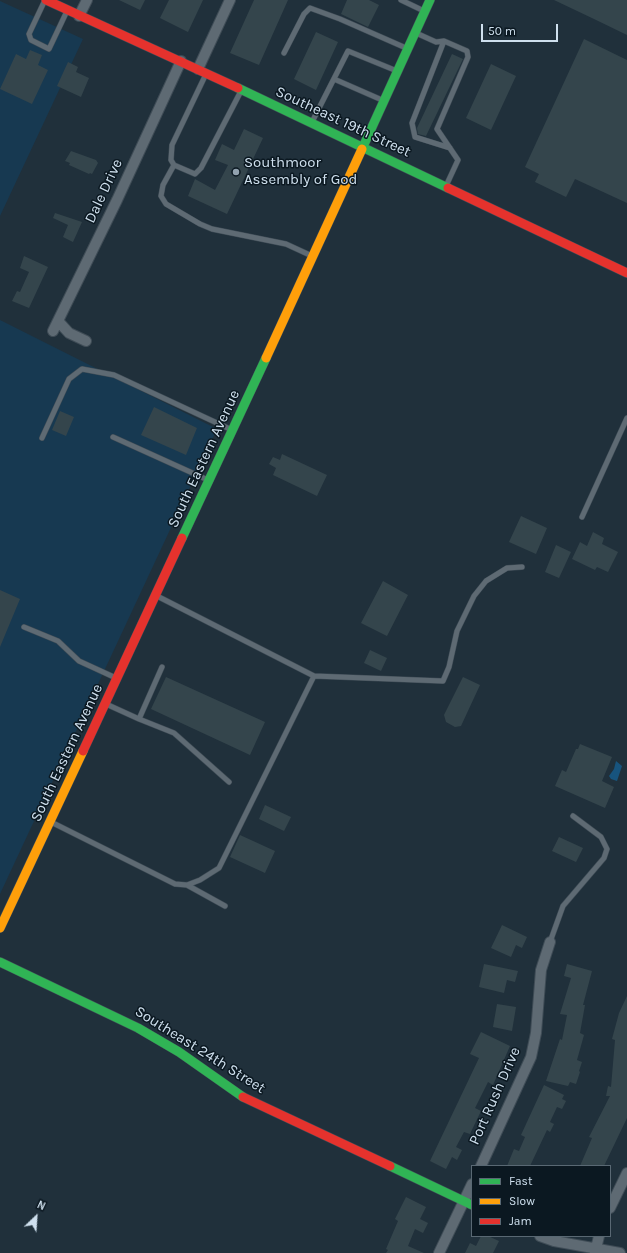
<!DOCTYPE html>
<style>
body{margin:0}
#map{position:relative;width:627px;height:1253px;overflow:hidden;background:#20303b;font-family:Karla,sans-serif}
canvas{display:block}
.legend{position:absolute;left:471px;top:1165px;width:140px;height:72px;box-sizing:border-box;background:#0b1821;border:1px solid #596873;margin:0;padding:5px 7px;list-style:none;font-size:12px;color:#cfe0ee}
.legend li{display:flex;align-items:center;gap:8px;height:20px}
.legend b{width:20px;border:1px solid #596873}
.north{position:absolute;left:16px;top:1197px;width:40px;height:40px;-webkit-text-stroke:3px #0b1821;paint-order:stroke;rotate:25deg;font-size:11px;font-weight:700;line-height:16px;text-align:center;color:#cfe0ee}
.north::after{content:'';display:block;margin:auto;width:14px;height:18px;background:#cfe0ee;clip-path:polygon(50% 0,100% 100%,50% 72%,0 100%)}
.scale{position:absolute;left:481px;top:24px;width:77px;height:18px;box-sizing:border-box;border:2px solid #cfe0ee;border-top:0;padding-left:5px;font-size:12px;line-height:14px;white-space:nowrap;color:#cfe0ee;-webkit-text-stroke:3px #0b1821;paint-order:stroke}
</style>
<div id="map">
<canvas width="627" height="1253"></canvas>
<ul class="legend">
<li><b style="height:5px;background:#30b455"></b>Fast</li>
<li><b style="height:5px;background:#ff9f0a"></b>Slow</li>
<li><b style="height:5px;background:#e5322d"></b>Jam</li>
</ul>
<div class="north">N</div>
<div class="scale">50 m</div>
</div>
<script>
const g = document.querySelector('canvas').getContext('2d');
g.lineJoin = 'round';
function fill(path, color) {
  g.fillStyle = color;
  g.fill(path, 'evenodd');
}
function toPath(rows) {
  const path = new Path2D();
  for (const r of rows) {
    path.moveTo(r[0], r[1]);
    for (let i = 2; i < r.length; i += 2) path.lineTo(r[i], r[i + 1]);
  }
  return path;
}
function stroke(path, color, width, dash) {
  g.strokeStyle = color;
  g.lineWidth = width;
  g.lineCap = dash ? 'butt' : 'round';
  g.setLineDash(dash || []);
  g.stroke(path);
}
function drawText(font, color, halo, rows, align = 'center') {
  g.font = font + ' Karla,sans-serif';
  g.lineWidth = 3;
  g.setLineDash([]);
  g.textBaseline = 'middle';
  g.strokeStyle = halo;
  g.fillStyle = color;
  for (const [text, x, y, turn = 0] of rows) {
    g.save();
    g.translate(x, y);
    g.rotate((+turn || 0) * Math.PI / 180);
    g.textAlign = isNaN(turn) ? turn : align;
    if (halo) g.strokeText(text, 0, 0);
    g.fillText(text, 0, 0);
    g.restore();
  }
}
fill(toPath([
 [0,1,83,39,0,216],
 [0,320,217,429,0,894]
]), '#173951');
fill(toPath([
 [616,761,622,766,617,781,611,779,609,776,614,769]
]), '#17547e');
fill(toPath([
 [119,0,145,0,140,10],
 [169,0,203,0,188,32,160,18],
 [254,0,288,0,259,65,230,53],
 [347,0,369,0,379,5,368,27,341,14],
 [554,0,627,0,627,35,594,19],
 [316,32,338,42,316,90,294,79],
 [584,39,627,60,627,203,575,179,566,197,535,182,539,174,525,167],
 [30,50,42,55,38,65,48,70,32,104,0,89,16,54,26,59],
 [452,54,463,59,426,136,418,134,417,128],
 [68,62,78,67,76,72,89,78,81,97,57,86],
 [491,64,516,76,491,130,466,118],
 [244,129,263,138,227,214,188,196,195,179,215,190,228,165,215,160,222,144,234,150],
 [71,151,96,160,98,163,92,174,90,173,89,174,69,165,70,163,65,161],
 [55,213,82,222,73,242,63,237,68,225,53,218],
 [24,256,48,267,29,308,12,301,17,291,20,292,29,272,20,268],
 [154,407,197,428,186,455,141,435],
 [60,411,74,417,66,436,52,430],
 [282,454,327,475,317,496,273,475,276,468,269,464,273,457,280,460],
 [521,516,547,528,536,554,509,542],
 [593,532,604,538,602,544,618,552,608,572,597,567,595,570,572,559,580,542,587,546],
 [556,545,571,552,559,578,545,572],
 [383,581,408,595,387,636,361,623],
 [0,590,20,599,0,647],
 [370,650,387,658,381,671,364,663],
 [166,677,265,722,250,755,151,709],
 [463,677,480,685,461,726,455,727,446,722,444,715],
 [580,744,612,757,602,781,614,787,605,808,555,786,562,770,566,772,576,749,578,749],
 [265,805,291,817,284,831,259,819],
 [240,835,275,851,265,873,230,857],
 [559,837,583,848,576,862,552,851],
 [502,925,527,937,522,948,516,945,511,957,491,948],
 [484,964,518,971,515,982,507,980,504,993,479,987],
 [567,964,592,971,583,1005,585,1005,580,1033,584,1035,577,1060,582,1062,579,1071,580,1072,576,1084,570,1082,568,1086,546,1081,560,1039,562,1040,567,1015,560,1014,571,978,564,976],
 [627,996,627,1118,604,1166,580,1166,592,1138,589,1137,610,1096,606,1096,608,1086,611,1087,615,1040,612,1039,619,1013],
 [497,1004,516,1007,512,1031,493,1027],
 [481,1032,510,1046,493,1085,488,1082,475,1108,481,1111,470,1134,464,1132,456,1147,462,1150,457,1160,452,1157,446,1169,430,1161,479,1058,470,1054],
 [544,1085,564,1095,562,1099,566,1101,562,1109,557,1107,550,1122,554,1124,550,1132,547,1130,530,1166,507,1166,514,1149,519,1151,525,1137,521,1135],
 [406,1197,426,1207,420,1219,428,1223,423,1233,415,1229,408,1246,424,1253,386,1253,388,1250,386,1249,398,1221,395,1219],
 [481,1236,488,1236,499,1241,493,1253,465,1253,470,1243,476,1246]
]), '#34454c');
const lane = toPath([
 [45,0,29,34,31,40,49,49,67,11],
 [401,0,424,11],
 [416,33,436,42,444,41,467,51,468,57,437,129,458,160,446,186],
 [444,41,412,123,415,137,450,148],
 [284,53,304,14,310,8,340,19,406,48],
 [206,74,172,145,171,160,174,165,195,174,201,168,241,91],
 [334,79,382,100],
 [312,122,348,51,397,71],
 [174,165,163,185,161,196,166,204,200,224,212,229,286,244,312,256],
 [113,437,208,480],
 [42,438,69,379,82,369,114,375,232,430],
 [582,517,627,418],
 [157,596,314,676,443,681,449,667,457,631,474,596,486,581,507,568,522,567],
 [24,627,58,641,79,661,116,678],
 [106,704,139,719,162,667],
 [139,719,174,733,229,782],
 [51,822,175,884,187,885,200,880,219,868,314,676],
 [187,885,225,906],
 [550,942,563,906,604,858,607,849,601,837,573,816]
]);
const street = toPath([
 [79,16,87,0],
 [198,69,230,0],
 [58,321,69,333,86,341],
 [53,331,117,200,181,61],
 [481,1166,531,1057,536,1033,541,970,550,942],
 [610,1208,627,1173],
 [540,1236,554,1241,620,1253],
 [439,1253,472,1184],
 [595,1253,599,1236]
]);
const fast = toPath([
 [238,88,448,188],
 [362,149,430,0],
 [182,538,266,358],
 [0,962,138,1028,179,1052,243,1097],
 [390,1166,472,1205]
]);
const slow = toPath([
 [266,358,362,149],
 [0,928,83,751]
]);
const jam = toPath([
 [46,0,238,88],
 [448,188,627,273],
 [83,751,182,538],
 [243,1097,390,1166]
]);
stroke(lane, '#3f4c56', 6);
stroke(street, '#3f4c56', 12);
stroke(fast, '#3f4c56', 10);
stroke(slow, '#3f4c56', 10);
stroke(jam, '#3f4c56', 10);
stroke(lane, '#5e6a73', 5);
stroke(street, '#5e6a73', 10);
stroke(fast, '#30b455', 9);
stroke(slow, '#ff9f0a', 9);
stroke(jam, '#e5322d', 9);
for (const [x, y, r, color] of [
 [236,172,4,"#92a2af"]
]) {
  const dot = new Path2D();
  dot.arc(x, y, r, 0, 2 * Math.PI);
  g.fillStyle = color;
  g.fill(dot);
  stroke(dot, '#0b1821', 1.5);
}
drawText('15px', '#cfe0ee', '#0b1821', [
 ["Southeast 19th Street",343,122,25],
 ["Dale Drive",104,191,-65],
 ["South Eastern Avenue",204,459,-65],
 ["South Eastern Avenue",67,753,-65],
 ["Southeast 24th Street",200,1050,32],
 ["Port Rush Drive",495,1096,-66]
]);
drawText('15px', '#cfe0ee', '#0b1821', [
 ["Southmoor",244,163],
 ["Assembly of God",244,180]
], 'left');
</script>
